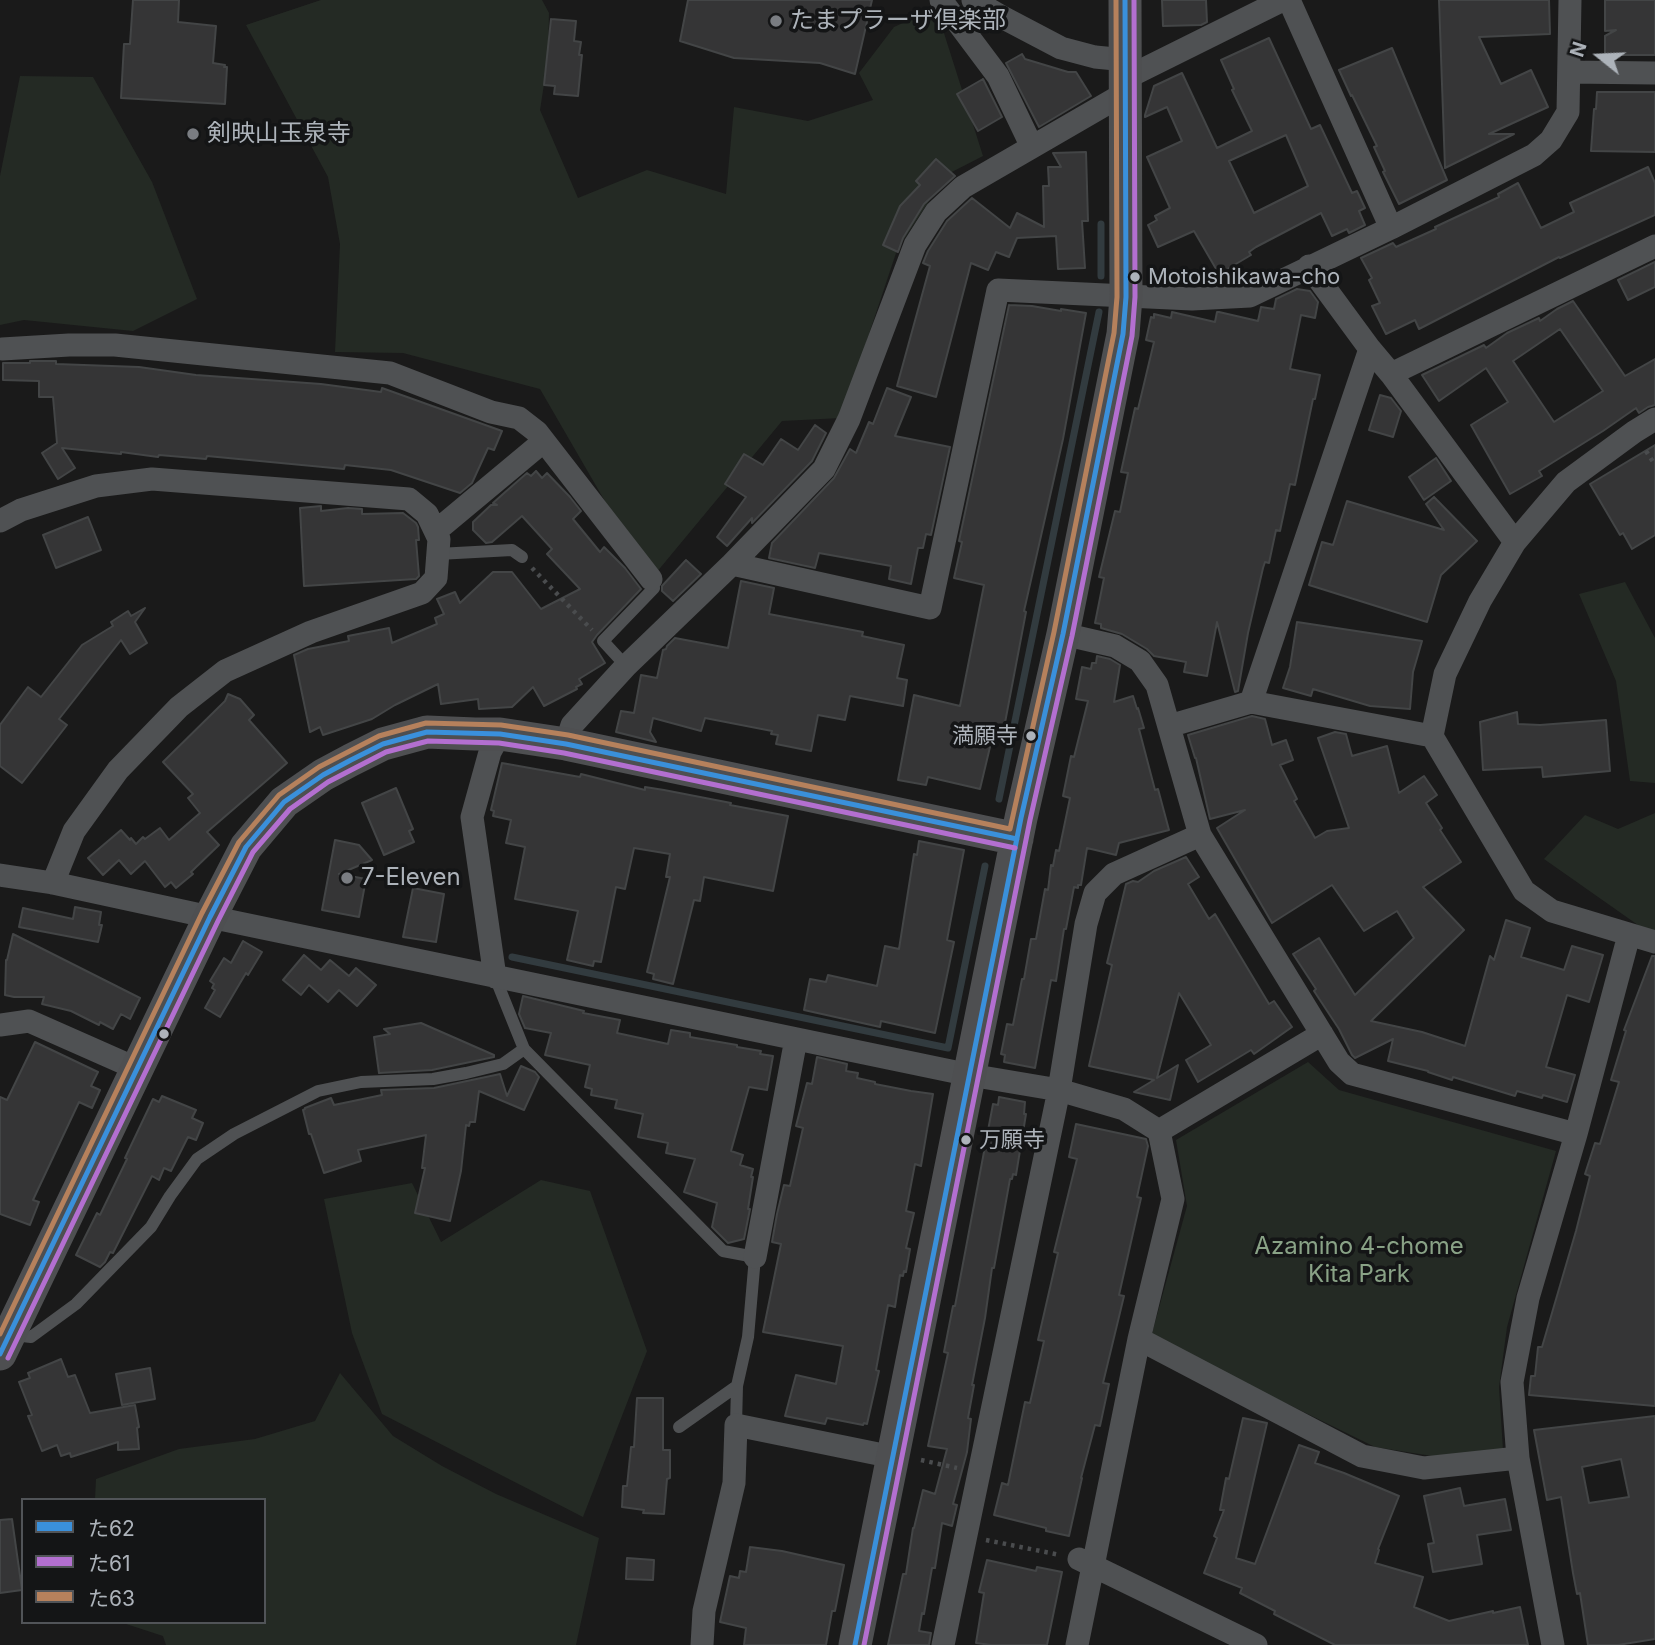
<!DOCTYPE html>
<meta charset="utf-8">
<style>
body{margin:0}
#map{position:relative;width:1655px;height:1645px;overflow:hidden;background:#1a1a1a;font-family:Inter,"Noto Sans JP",sans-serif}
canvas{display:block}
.legend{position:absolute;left:21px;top:1498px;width:245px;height:126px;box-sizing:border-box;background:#141516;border:2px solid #515458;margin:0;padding:9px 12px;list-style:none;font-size:21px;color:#adb3ba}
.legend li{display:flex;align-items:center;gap:14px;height:35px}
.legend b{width:35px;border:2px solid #515458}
.north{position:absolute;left:1564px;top:21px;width:70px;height:70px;-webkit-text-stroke:5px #141516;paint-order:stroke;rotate:288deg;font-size:19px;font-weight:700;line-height:28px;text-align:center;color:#adb3ba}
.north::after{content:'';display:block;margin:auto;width:24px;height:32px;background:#adb3ba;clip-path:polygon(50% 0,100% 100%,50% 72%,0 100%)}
</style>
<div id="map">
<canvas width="1655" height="1645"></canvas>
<ul class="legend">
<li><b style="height:9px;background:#3a90db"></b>た62</li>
<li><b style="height:9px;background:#b36fd0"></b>た61</li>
<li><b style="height:9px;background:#b6815c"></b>た63</li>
</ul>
<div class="north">N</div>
</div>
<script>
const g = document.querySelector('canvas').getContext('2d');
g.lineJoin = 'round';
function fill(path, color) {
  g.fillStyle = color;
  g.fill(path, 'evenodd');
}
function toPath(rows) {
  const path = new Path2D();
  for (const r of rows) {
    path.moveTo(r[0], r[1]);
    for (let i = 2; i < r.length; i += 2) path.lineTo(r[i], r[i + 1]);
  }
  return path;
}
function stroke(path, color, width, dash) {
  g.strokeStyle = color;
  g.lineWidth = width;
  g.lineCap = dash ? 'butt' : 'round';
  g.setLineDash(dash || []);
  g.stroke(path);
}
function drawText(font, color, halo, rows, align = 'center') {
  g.font = font + ' Inter,"Noto Sans JP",sans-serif';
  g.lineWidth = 7;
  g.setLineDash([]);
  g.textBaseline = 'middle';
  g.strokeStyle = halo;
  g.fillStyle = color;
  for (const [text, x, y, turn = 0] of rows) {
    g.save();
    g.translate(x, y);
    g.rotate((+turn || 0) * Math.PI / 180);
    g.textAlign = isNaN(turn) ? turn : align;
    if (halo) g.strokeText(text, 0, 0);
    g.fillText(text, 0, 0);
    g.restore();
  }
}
fill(toPath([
 [321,0,542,0,549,13,548,58,540,110,578,198,647,170,726,194,734,107,808,121,873,100,859,73,894,27,936,8,983,156,946,175,897,250,841,418,782,421,656,573,617,522,540,389,403,353,335,352,340,244,328,177,246,25],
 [20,76,93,77,152,182,197,299,133,331,24,320,0,325,0,176],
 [1625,582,1655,638,1655,783,1630,781,1616,681,1579,594],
 [1655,813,1655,937,1544,859,1585,815,1618,829],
 [1308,1062,1339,1090,1556,1151,1507,1327,1499,1387,1503,1450,1432,1456,1375,1447,1151,1337,1187,1206,1176,1140],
 [541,1180,590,1191,647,1351,583,1517,382,1414,352,1333,324,1199,412,1183,441,1242],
 [340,1373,393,1436,442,1466,496,1494,599,1538,576,1645,166,1645,163,1636,120,1622,264,1622,264,1500,95,1500,96,1479,179,1449,255,1439,315,1421]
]), '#242a24');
stroke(toPath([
 [1101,276,1101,224],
 [999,799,1099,312],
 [512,957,948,1048,985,866]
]), '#323b3f', 7);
const building = toPath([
 [133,0,179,0,178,22,216,26,213,63,225,65,224,67,227,67,225,104,121,98,124,44,130,44,133,0],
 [688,0,872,0,855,74,820,63,734,58,680,41,688,0],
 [1162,0,1206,0,1207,22,1201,25,1163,26,1162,0],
 [1439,0,1549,0,1550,34,1479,37,1501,84,1531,70,1548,107,1489,134,1514,134,1445,168,1439,0],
 [1605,0,1655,0,1655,55,1605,55,1605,36,1616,30,1605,31,1605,0],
 [551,19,576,21,574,41,581,42,579,55,582,55,578,96,554,94,555,86,544,85,551,19],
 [1269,38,1311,129,1320,125,1352,193,1357,191,1365,208,1359,211,1365,225,1349,233,1347,229,1332,236,1321,213,1256,247,1249,252,1251,255,1219,274,1194,231,1158,247,1148,225,1157,220,1155,216,1170,208,1147,157,1182,141,1167,107,1145,117,1145,115,1154,86,1182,73,1217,148,1252,131,1232,90,1234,89,1221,60,1269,38],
 [1286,135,1308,186,1254,213,1229,161,1286,135],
 [1392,48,1447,180,1399,204,1383,172,1385,171,1374,147,1377,146,1352,95,1351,96,1339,70,1392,48],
 [1022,54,1025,59,1068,72,1076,72,1091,96,1039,127,1006,63,1022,54],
 [983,79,1002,117,978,131,957,94,983,79],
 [1597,92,1655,92,1655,152,1591,151,1594,109,1596,109,1597,92],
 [1086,152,1088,221,1082,221,1085,268,1058,269,1056,236,1017,238,1009,257,996,252,988,270,971,263,936,397,897,386,930,266,923,263,928,251,947,221,972,198,1010,228,1017,213,1044,227,1043,186,1049,186,1048,167,1061,167,1053,153,1086,152],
 [936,159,955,176,924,204,903,238,898,252,883,245,900,206,920,185,916,181,936,159],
 [1648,167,1655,183,1655,215,1560,258,1559,257,1419,329,1415,320,1386,334,1372,306,1380,303,1369,280,1372,278,1361,258,1393,243,1396,247,1436,229,1435,227,1499,197,1498,194,1518,183,1541,228,1574,212,1570,203,1648,167],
 [1655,262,1655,287,1628,300,1618,280,1655,262],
 [1297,289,1310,291,1318,302,1315,318,1301,315,1290,369,1320,375,1315,399,1313,399,1295,485,1290,484,1280,531,1276,530,1269,563,1265,562,1263,568,1248,633,1238,691,1235,692,1217,622,1207,676,1184,672,1186,662,1154,656,1147,649,1122,634,1101,628,1101,624,1095,623,1104,578,1099,577,1115,511,1120,512,1128,473,1121,472,1135,408,1138,409,1154,342,1146,340,1151,317,1154,318,1154,314,1171,318,1172,312,1215,322,1217,312,1219,312,1258,321,1261,307,1274,309,1276,299,1297,289],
 [1573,301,1625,376,1655,359,1655,405,1648,407,1639,413,1636,408,1603,431,1539,471,1542,476,1510,494,1471,425,1508,402,1486,368,1439,401,1422,375,1484,345,1486,348,1507,333,1539,318,1540,321,1557,309,1573,301],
 [1560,329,1603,391,1554,422,1513,361,1560,329],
 [1009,305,1032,306,1061,311,1061,309,1086,313,1063,439,1024,611,1026,612,1004,728,995,726,980,789,928,777,926,785,898,780,914,695,960,706,984,585,954,578,962,542,959,541,1009,305],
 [30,361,56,361,56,364,139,367,196,375,321,384,381,392,382,388,502,431,494,450,488,448,472,483,460,493,391,470,345,465,344,469,207,456,206,459,159,455,158,457,121,452,121,454,62,448,75,468,58,479,42,453,57,443,53,397,39,397,39,381,3,380,3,363,30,363,30,361],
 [887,388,911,397,895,436,950,447,931,535,926,534,923,548,918,548,911,584,889,579,891,566,819,553,815,568,769,558,772,543,834,478,850,449,856,453,869,422,873,424,887,388],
 [1380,395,1391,398,1401,411,1393,437,1369,430,1380,395],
 [815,425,826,433,812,461,752,523,752,518,727,546,717,537,746,497,725,484,744,454,763,465,781,439,798,450,815,425],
 [1655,445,1655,535,1632,549,1623,533,1620,535,1590,484,1655,445],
 [1436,458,1451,481,1424,500,1409,477,1436,458],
 [536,471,542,478,547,473,570,497,581,511,573,519,600,552,604,547,625,568,641,589,597,635,592,642,605,663,579,679,582,684,576,687,577,689,544,706,533,687,512,707,479,709,478,699,441,704,438,684,395,705,372,719,323,735,320,727,310,732,294,655,308,649,349,641,348,636,389,628,392,643,437,624,435,618,444,614,437,599,455,592,460,603,493,572,512,572,541,609,580,589,547,554,552,549,522,516,492,542,486,543,473,530,473,522,491,505,497,505,493,503,503,494,527,473,531,476,536,471],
 [1434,497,1477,541,1441,575,1427,622,1309,585,1322,542,1333,545,1347,501,1444,530,1426,504,1434,497],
 [321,506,321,511,348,508,362,509,362,514,403,513,416,523,418,527,419,540,416,540,419,576,416,579,304,586,300,508,321,506],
 [88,517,101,550,56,568,43,535,88,517],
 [686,560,701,574,673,601,662,591,662,586,686,560],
 [741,581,774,588,769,614,863,632,862,636,904,645,897,678,907,680,903,706,850,696,845,720,818,715,811,751,776,744,778,735,771,734,772,731,705,718,701,731,653,718,650,732,656,742,616,732,621,711,634,713,641,675,657,678,663,650,666,649,667,646,675,638,728,648,741,581],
 [145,608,135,622,147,643,130,654,121,640,59,719,67,725,22,783,0,766,0,725,28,687,41,697,82,645,113,626,111,622,128,611,131,616,145,608],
 [1297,622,1422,641,1413,672,1410,709,1370,706,1313,689,1311,696,1283,688,1290,667,1297,622],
 [1097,656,1110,659,1120,665,1114,702,1133,696,1137,709,1138,708,1144,728,1139,729,1155,790,1158,789,1169,830,1119,843,1116,855,1087,848,1081,885,1078,885,1078,888,1074,887,1066,929,1064,929,1056,981,1051,980,1035,1068,1004,1062,1005,1055,1001,1054,1007,1024,1013,1025,1022,979,1024,979,1031,939,1036,939,1045,889,1048,890,1051,865,1053,866,1056,850,1059,851,1070,798,1063,796,1071,756,1074,757,1088,701,1076,699,1082,667,1091,669,1092,663,1096,663,1097,656],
 [228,694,240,699,254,715,249,720,287,763,207,832,219,845,191,872,193,874,176,888,171,882,165,887,145,861,131,874,119,860,103,875,88,858,121,830,130,840,131,838,136,844,143,837,145,839,160,828,169,840,200,813,188,798,193,794,163,762,225,701,228,694],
 [1517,712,1518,724,1540,725,1606,720,1610,771,1543,777,1542,767,1483,770,1480,722,1517,712],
 [1252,716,1265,719,1272,745,1286,740,1293,760,1280,765,1297,799,1294,801,1315,838,1327,831,1349,828,1318,738,1335,732,1346,734,1352,756,1387,746,1399,793,1424,776,1437,795,1426,803,1442,828,1440,830,1461,862,1423,887,1464,930,1371,1021,1422,1032,1465,1046,1490,956,1494,960,1506,920,1530,928,1521,957,1564,970,1572,946,1603,955,1589,1002,1567,995,1546,1067,1575,1075,1567,1102,1543,1095,1542,1098,1517,1091,1515,1096,1453,1077,1452,1080,1428,1072,1428,1071,1388,1061,1393,1039,1355,1058,1352,1055,1339,1029,1314,991,1316,989,1293,954,1319,938,1355,995,1414,938,1397,911,1364,931,1332,885,1272,923,1217,828,1245,810,1210,819,1196,758,1195,758,1188,735,1252,716],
 [502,763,580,777,581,774,645,790,645,787,664,790,731,803,730,805,788,816,773,891,704,877,700,901,694,900,673,984,653,979,654,974,647,972,670,877,666,877,670,854,634,848,625,889,616,887,601,962,594,961,593,966,567,960,578,911,515,899,525,847,506,843,511,820,493,816,494,811,491,810,502,763],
 [396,788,413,829,409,831,414,842,384,855,362,803,396,788],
 [335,840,359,845,372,860,339,874,366,879,359,917,322,910,335,840],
 [919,841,964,850,947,940,954,942,935,1033,881,1021,880,1027,804,1010,810,979,826,982,828,975,877,986,885,946,899,949,914,854,917,855,919,841],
 [1186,857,1199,877,1188,884,1209,919,1215,914,1269,1004,1274,1001,1292,1027,1254,1054,1251,1050,1198,1082,1186,1060,1211,1045,1179,993,1157,1078,1178,1065,1170,1100,1134,1092,1154,1080,1089,1066,1112,965,1107,963,1126,884,1133,881,1138,882,1154,871,1186,857],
 [413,888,444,894,436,942,403,937,413,888],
 [75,907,101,912,99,925,102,925,98,942,19,927,23,908,73,919,75,907],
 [13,934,140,998,130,1019,121,1014,113,1029,100,1022,99,1025,71,1011,42,1004,44,997,14,997,5,995,6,960,7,960,13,934],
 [243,941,262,952,248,975,246,973,220,1017,205,1008,215,990,212,988,214,984,210,981,224,958,231,963,243,941],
 [304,955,321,970,330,960,349,976,356,968,376,985,357,1006,339,990,328,1002,309,985,301,995,283,980,304,955],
 [1652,956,1655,956,1655,1406,1529,1395,1531,1376,1535,1376,1538,1347,1542,1347,1576,1231,1590,1176,1585,1174,1595,1143,1600,1144,1619,1082,1611,1080,1626,1031,1624,1030,1652,956],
 [523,996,584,1011,583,1013,620,1020,617,1033,668,1044,671,1030,690,1033,690,1037,737,1045,737,1047,761,1051,760,1054,773,1056,767,1090,749,1087,731,1151,743,1155,740,1165,753,1169,751,1177,753,1177,748,1209,750,1209,744,1239,728,1243,712,1227,717,1203,684,1192,695,1159,666,1153,668,1143,638,1137,643,1114,615,1108,617,1100,591,1095,592,1089,585,1087,590,1065,545,1055,551,1033,525,1028,519,1014,523,996],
 [421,1023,494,1055,494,1057,432,1070,379,1073,374,1037,390,1034,384,1029,421,1023],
 [35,1042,98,1072,91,1086,100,1090,92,1108,79,1102,33,1200,39,1202,30,1225,0,1214,0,1097,7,1100,35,1042],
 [817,1057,847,1064,846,1071,858,1073,857,1078,875,1082,875,1084,911,1091,933,1094,921,1166,915,1164,906,1211,914,1213,906,1248,910,1249,906,1272,904,1271,903,1276,900,1275,895,1307,888,1305,876,1370,879,1371,867,1424,864,1423,863,1425,827,1418,825,1424,785,1416,796,1375,836,1384,843,1346,763,1332,781,1244,772,1242,777,1214,784,1185,790,1186,803,1128,796,1126,807,1083,812,1084,817,1057],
 [521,1066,535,1072,539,1077,524,1110,479,1091,475,1122,470,1122,469,1126,466,1125,461,1171,450,1221,415,1213,425,1168,422,1168,426,1135,358,1150,361,1161,324,1173,311,1134,309,1134,303,1110,305,1109,305,1108,331,1098,334,1105,382,1095,381,1090,434,1088,500,1074,507,1096,521,1066],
 [162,1096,196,1110,192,1118,203,1123,196,1140,188,1137,171,1171,164,1168,159,1180,152,1176,113,1253,110,1252,105,1262,100,1267,76,1255,97,1213,100,1215,127,1159,125,1158,153,1099,159,1102,162,1096],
 [999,1097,1025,1102,1024,1114,1026,1114,1016,1175,1013,1174,1012,1179,1010,1179,994,1268,992,1268,985,1318,972,1385,974,1385,968,1418,971,1419,967,1452,953,1504,957,1505,952,1526,942,1523,935,1568,932,1568,924,1614,922,1613,919,1631,931,1633,929,1645,888,1645,903,1574,906,1574,913,1528,914,1528,923,1490,935,1494,947,1449,928,1446,948,1353,944,1352,953,1306,955,1306,993,1104,998,1105,999,1097],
 [1076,1124,1146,1139,1148,1146,1137,1197,1141,1198,1119,1295,1124,1296,1103,1383,1109,1384,1100,1426,1095,1425,1081,1478,1082,1478,1069,1536,1046,1531,1046,1528,994,1515,1002,1483,1008,1485,1025,1402,1030,1403,1044,1341,1038,1340,1058,1253,1054,1252,1077,1159,1069,1157,1076,1124],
 [61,1359,68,1377,75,1375,90,1413,135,1405,139,1427,137,1428,139,1449,118,1450,118,1442,71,1457,70,1453,61,1456,57,1445,42,1451,28,1416,32,1415,19,1382,30,1378,28,1373,61,1359],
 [150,1368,155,1399,122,1405,116,1374,150,1368],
 [637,1398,663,1398,663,1450,670,1450,670,1478,667,1479,664,1514,643,1513,644,1510,622,1507,623,1486,627,1486,631,1447,634,1447,637,1398],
 [1655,1416,1655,1639,1618,1645,1588,1645,1580,1593,1577,1594,1573,1573,1561,1497,1547,1500,1534,1430,1655,1416],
 [1621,1459,1629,1497,1589,1503,1582,1467,1621,1459],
 [1243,1418,1267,1423,1236,1558,1255,1564,1299,1445,1319,1452,1315,1463,1344,1473,1399,1496,1378,1549,1379,1550,1375,1563,1423,1577,1414,1607,1449,1621,1493,1611,1493,1613,1520,1607,1528,1645,1335,1645,1274,1614,1275,1611,1240,1593,1242,1588,1204,1573,1217,1538,1214,1536,1224,1510,1220,1510,1226,1478,1229,1479,1243,1418],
 [1460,1488,1464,1506,1505,1499,1511,1530,1477,1535,1482,1564,1433,1572,1428,1544,1434,1543,1424,1496,1460,1488],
 [12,1519,22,1590,0,1593,0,1520,12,1519],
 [750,1547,782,1551,844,1565,835,1611,832,1611,826,1645,744,1645,746,1628,720,1622,730,1576,739,1578,740,1571,746,1572,750,1547],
 [627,1558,654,1560,653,1580,626,1579,627,1558],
 [987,1560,1036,1571,1037,1567,1062,1572,1047,1645,991,1645,976,1643,984,1593,979,1592,987,1560]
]);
fill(building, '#353536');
stroke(building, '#434546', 2);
stroke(toPath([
 [1646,451,1655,465],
 [532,568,592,630],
 [921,1460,957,1468],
 [986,1540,1060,1555]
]), '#4a4c4e', 4.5, [3.5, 5]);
stroke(toPath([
 [438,554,512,550,522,557],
 [626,666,603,641,654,588,651,579],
 [495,977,524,1049,723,1251,755,1257,748,1337,737,1386,736,1425],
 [13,1335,31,1337,76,1304,151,1227,170,1196,197,1159,234,1134,318,1091,361,1082,433,1079,466,1073,503,1064,524,1049],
 [679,1427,737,1386]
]), '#4f5153', 12);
stroke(toPath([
 [941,0,998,76,1032,147],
 [973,0,1002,17,1061,48,1095,57,1126,60],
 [1289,0,1391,228],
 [1569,72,1655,73],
 [1126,78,1283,0],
 [1309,266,1370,349,1391,374,1515,542],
 [2,349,69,345,115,345,390,373,491,412,519,418,537,432,651,579],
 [1391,374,1655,246],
 [1655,419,1634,432,1566,482,1515,542,1480,601,1445,674,1432,736,1524,891,1552,911,1655,942],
 [0,521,21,510,96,486,152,479,409,499,427,514,439,539,436,578,422,593,311,632,225,671,179,707,118,770,74,831,53,883],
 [436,531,544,441],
 [732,564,930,608,998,290,1192,299,1250,296,1391,228,1534,155,1551,140,1568,112,1570,0],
 [1063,634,1115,646,1140,661,1157,685,1200,835,1339,1062,1352,1074,1576,1134],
 [1251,702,1370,349],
 [1169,726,1251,702,1432,736],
 [566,744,572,725,626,666,732,564,824,469,849,419,915,245,936,212,963,187,1127,92],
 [0,875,53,883,210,917,970,1075,1059,1090,1124,1109,1159,1131,1173,1199,1139,1339,1077,1645],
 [495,977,472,817,490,752,500,734],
 [0,1025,29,1021,124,1063,137,1070],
 [1159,1131,1322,1034],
 [755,1257,796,1039],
 [1139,1339,1362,1456,1424,1468,1518,1458],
 [1079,1559,1256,1645],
 [702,1645,704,1611,734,1483,736,1425,893,1457],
 [943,1645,1059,1090,1086,924,1095,893,1114,874,1200,835],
 [1553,1645,1518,1458,1512,1382,1528,1298,1576,1134,1629,935]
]), '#4f5153', 23);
stroke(toPath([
 [0,1354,210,917,246,847,284,802,323,775,351,760,383,744,427,732,475,734,500,734,566,744,1017,839],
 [855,1645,1021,818,1063,634,1123,334,1126,297,1125,0]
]), '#4e4f51', 33);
stroke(toPath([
 [0,1354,210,917,246,847,284,802,323,775,351,760,383,744,427,732,500,734,566,744,1017,839],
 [855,1645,1021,818,1063,634,1123,334,1126,297,1125,0]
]), '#3a90db', 5);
stroke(toPath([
 [8,1358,218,921,253,852,290,809,328,782,355,768,386,752,428,741,499,743,564,753,1015,848],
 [864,1645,1030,820,1072,636,1132,336,1135,297,1134,0]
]), '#b36fd0', 5);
stroke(toPath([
 [0,1334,202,913,239,842,279,795,319,767,379,736,426,723,501,725,568,735,1010,829,1054,632,1114,333,1117,297,1116,0]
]), '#b6815c', 5);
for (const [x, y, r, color] of [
 [776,21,7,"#7a7d82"],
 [193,134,7,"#7a7d82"],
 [1135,277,6,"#adb3ba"],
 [1031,736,6,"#adb3ba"],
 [347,878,7,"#7a7d82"],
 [164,1034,6,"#adb3ba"],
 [966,1140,6,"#adb3ba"]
]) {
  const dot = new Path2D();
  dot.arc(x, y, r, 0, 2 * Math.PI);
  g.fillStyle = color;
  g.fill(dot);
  stroke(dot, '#141516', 2.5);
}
drawText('22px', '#adb3ba', '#141516', [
 ["Motoishikawa-cho",1148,277],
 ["満願寺",1018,736,"right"],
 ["万願寺",979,1140]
], 'left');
drawText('24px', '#adb3ba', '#141516', [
 ["たまプラーザ倶楽部",790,21],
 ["剣映山玉泉寺",207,134],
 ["7-Eleven",361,878]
], 'left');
drawText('24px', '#89a286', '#141516', [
 ["Azamino 4-chome",1359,1247],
 ["Kita Park",1359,1275]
]);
</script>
